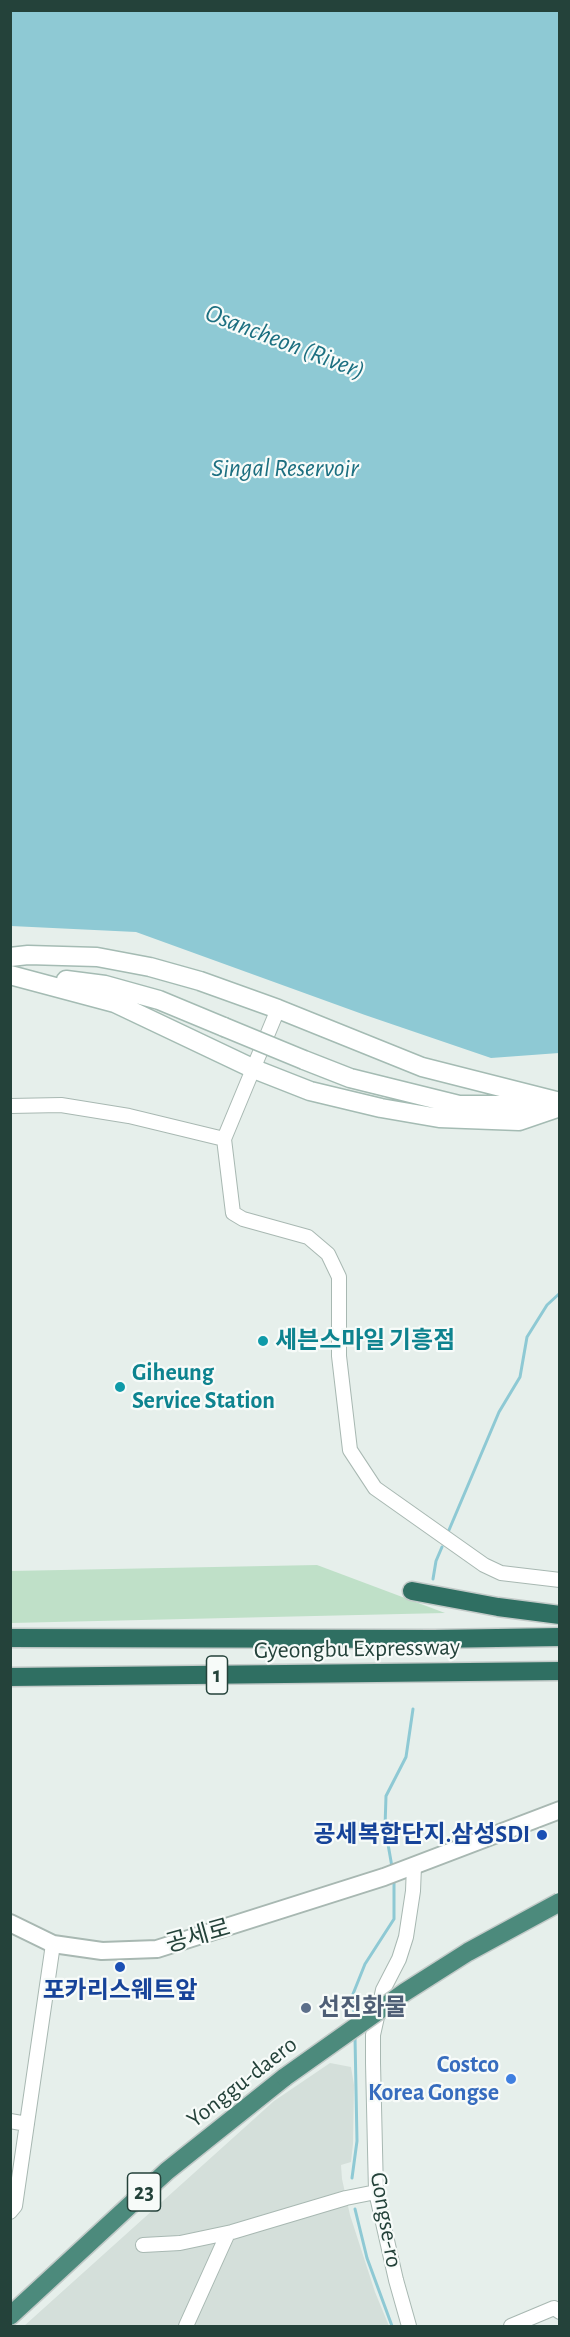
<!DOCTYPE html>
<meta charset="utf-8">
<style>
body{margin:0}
#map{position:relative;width:570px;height:2337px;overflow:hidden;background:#e6efeb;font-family:"Alegreya Sans",sans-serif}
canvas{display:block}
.frame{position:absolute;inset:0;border:12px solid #24423a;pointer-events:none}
</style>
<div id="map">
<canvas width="570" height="2337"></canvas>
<div class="frame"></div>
</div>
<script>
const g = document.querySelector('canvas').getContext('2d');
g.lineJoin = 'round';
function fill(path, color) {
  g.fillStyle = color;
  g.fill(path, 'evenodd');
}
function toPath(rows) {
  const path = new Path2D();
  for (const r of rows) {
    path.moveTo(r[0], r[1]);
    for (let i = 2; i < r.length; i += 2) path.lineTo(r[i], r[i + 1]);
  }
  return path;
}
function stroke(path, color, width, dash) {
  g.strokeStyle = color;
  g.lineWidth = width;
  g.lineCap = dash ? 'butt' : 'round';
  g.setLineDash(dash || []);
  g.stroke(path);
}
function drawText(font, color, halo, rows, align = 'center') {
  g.font = font + ' "Alegreya Sans","Noto Sans KR",sans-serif';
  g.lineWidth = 4.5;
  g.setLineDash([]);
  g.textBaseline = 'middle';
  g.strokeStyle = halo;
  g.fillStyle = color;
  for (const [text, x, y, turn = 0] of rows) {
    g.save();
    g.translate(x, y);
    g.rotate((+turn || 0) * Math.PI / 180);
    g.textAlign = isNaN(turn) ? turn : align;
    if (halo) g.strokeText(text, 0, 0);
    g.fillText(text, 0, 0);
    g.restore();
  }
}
fill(toPath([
 [330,2063,351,2067,354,2085,353,2144,351,2162,341,2165,342,2179,350,2215,375,2292,389,2326,24,2326,274,2101]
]), '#d4dfda');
fill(toPath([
 [317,1565,445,1613,11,1623,10,1571]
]), '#bfe0c8');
fill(toPath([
 [10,11,559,11,559,1053,491,1058,365,1015,136,932,11,926]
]), '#8ec9d4');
stroke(toPath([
 [449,1530,499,1412,520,1377,527,1337,547,1305,560,1293],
 [433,1579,436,1561,442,1547],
 [392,1867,385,1827,386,1796,406,1757,413,1709],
 [354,2021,353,1994,365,1964,394,1919,394,1879],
 [352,2178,357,2141,355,2037],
 [355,2209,367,2258,392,2326]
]), '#8ec9d4', 3);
const minor = toPath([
 [10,1106,61,1105,129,1116,224,1139,233,1213,243,1219,308,1237,328,1254,339,1277,339,1356,350,1450,375,1488,484,1565,501,1573,560,1580],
 [224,1139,278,1009],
 [10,2121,27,2124],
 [10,2212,15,2206,53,1944],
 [143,2245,180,2243,232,2232,346,2198,376,2192],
 [186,2326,228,2233],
 [409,2326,396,2280,376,2192,373,2063,373,2035,383,1990,399,1959,406,1937,413,1891,414,1866],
 [511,2326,554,2308,560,2312]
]);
const tertiary = toPath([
 [10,1923,53,1944,102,1951,157,1949,384,1877,560,1810]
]);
const secondary = toPath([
 [10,957,28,955,97,957,150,967,200,981,278,1009,422,1067,560,1102],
 [10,975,115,1003,254,1069,310,1091,381,1108,439,1118,519,1121,560,1107],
 [66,980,105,985,159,1000,224,1027],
 [304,1060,350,1078,459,1105,545,1105]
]);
const trunk = toPath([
 [10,2316,167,2171,285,2077]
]);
const motorway = toPath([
 [412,1591,498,1607,560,1615],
 [10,1638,434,1639,560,1637],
 [10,1677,560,1671]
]);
stroke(minor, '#a8b8b2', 16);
stroke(tertiary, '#a8b8b2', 20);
stroke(secondary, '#a4bbb3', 21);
stroke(trunk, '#c2cac8', 21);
stroke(motorway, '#c2cac8', 21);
stroke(minor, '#fff', 14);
stroke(tertiary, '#fff', 16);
stroke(secondary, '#fff', 18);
stroke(trunk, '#4c8a7c', 18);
stroke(motorway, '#2f6f62', 18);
const secondaryBridge = toPath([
 [224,1027,304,1060]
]);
const trunkBridge = toPath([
 [285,2077,405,1992,468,1952,560,1902]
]);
stroke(secondaryBridge, '#a4bbb3', 21, []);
stroke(trunkBridge, '#c2cac8', 21, []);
stroke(secondaryBridge, '#fff', 18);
stroke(trunkBridge, '#4c8a7c', 18);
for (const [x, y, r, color] of [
 [263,1341,6,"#0f9aa8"],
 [120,1387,6,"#0f9aa8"],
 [542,1835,6,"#1a4fb4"],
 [120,1967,6,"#1a4fb4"],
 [306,2008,6,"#5c6f8a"],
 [511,2079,6,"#3f7fe0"]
]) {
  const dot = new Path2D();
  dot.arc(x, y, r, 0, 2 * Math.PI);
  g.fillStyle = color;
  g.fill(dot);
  stroke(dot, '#f7fbf9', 2);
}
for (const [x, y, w] of [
 [217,1675,21],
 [144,2192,33]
]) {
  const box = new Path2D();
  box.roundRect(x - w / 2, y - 19, w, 38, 4.5);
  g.fillStyle = '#f7fbf9';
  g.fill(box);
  stroke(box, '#24423a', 1.5);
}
drawText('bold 22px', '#24423a', null, [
 ["1",217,1675],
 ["23",144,2192]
]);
drawText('bold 24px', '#0d838f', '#f7fbf9', [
 ["세븐스마일 기흥점",275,1341],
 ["Giheung",132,1373],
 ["Service Station",132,1401]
], 'left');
drawText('24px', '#24423a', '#f7fbf9', [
 ["Gyeongbu Expressway",357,1649,-1],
 ["공세로",198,1936,-16],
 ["Yonggu-daero",242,2082,-38],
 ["Gongse-ro",386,2220,80]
]);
drawText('bold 24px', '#164399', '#f7fbf9', [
 ["공세복합단지.삼성SDI",530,1835],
 ["포카리스웨트앞",120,1991,"center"]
], 'right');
drawText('bold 24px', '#4e5e75', '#f7fbf9', [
 ["선진화물",318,2008]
], 'left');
drawText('bold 24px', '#366cbe', '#f7fbf9', [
 ["Costco",499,2065],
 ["Korea Gongse",499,2093]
], 'right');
drawText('italic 26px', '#1c6f80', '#f7fbf9', [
 ["Osancheon (River)",285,342,21],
 ["Singal Reservoir",285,468]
]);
</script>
